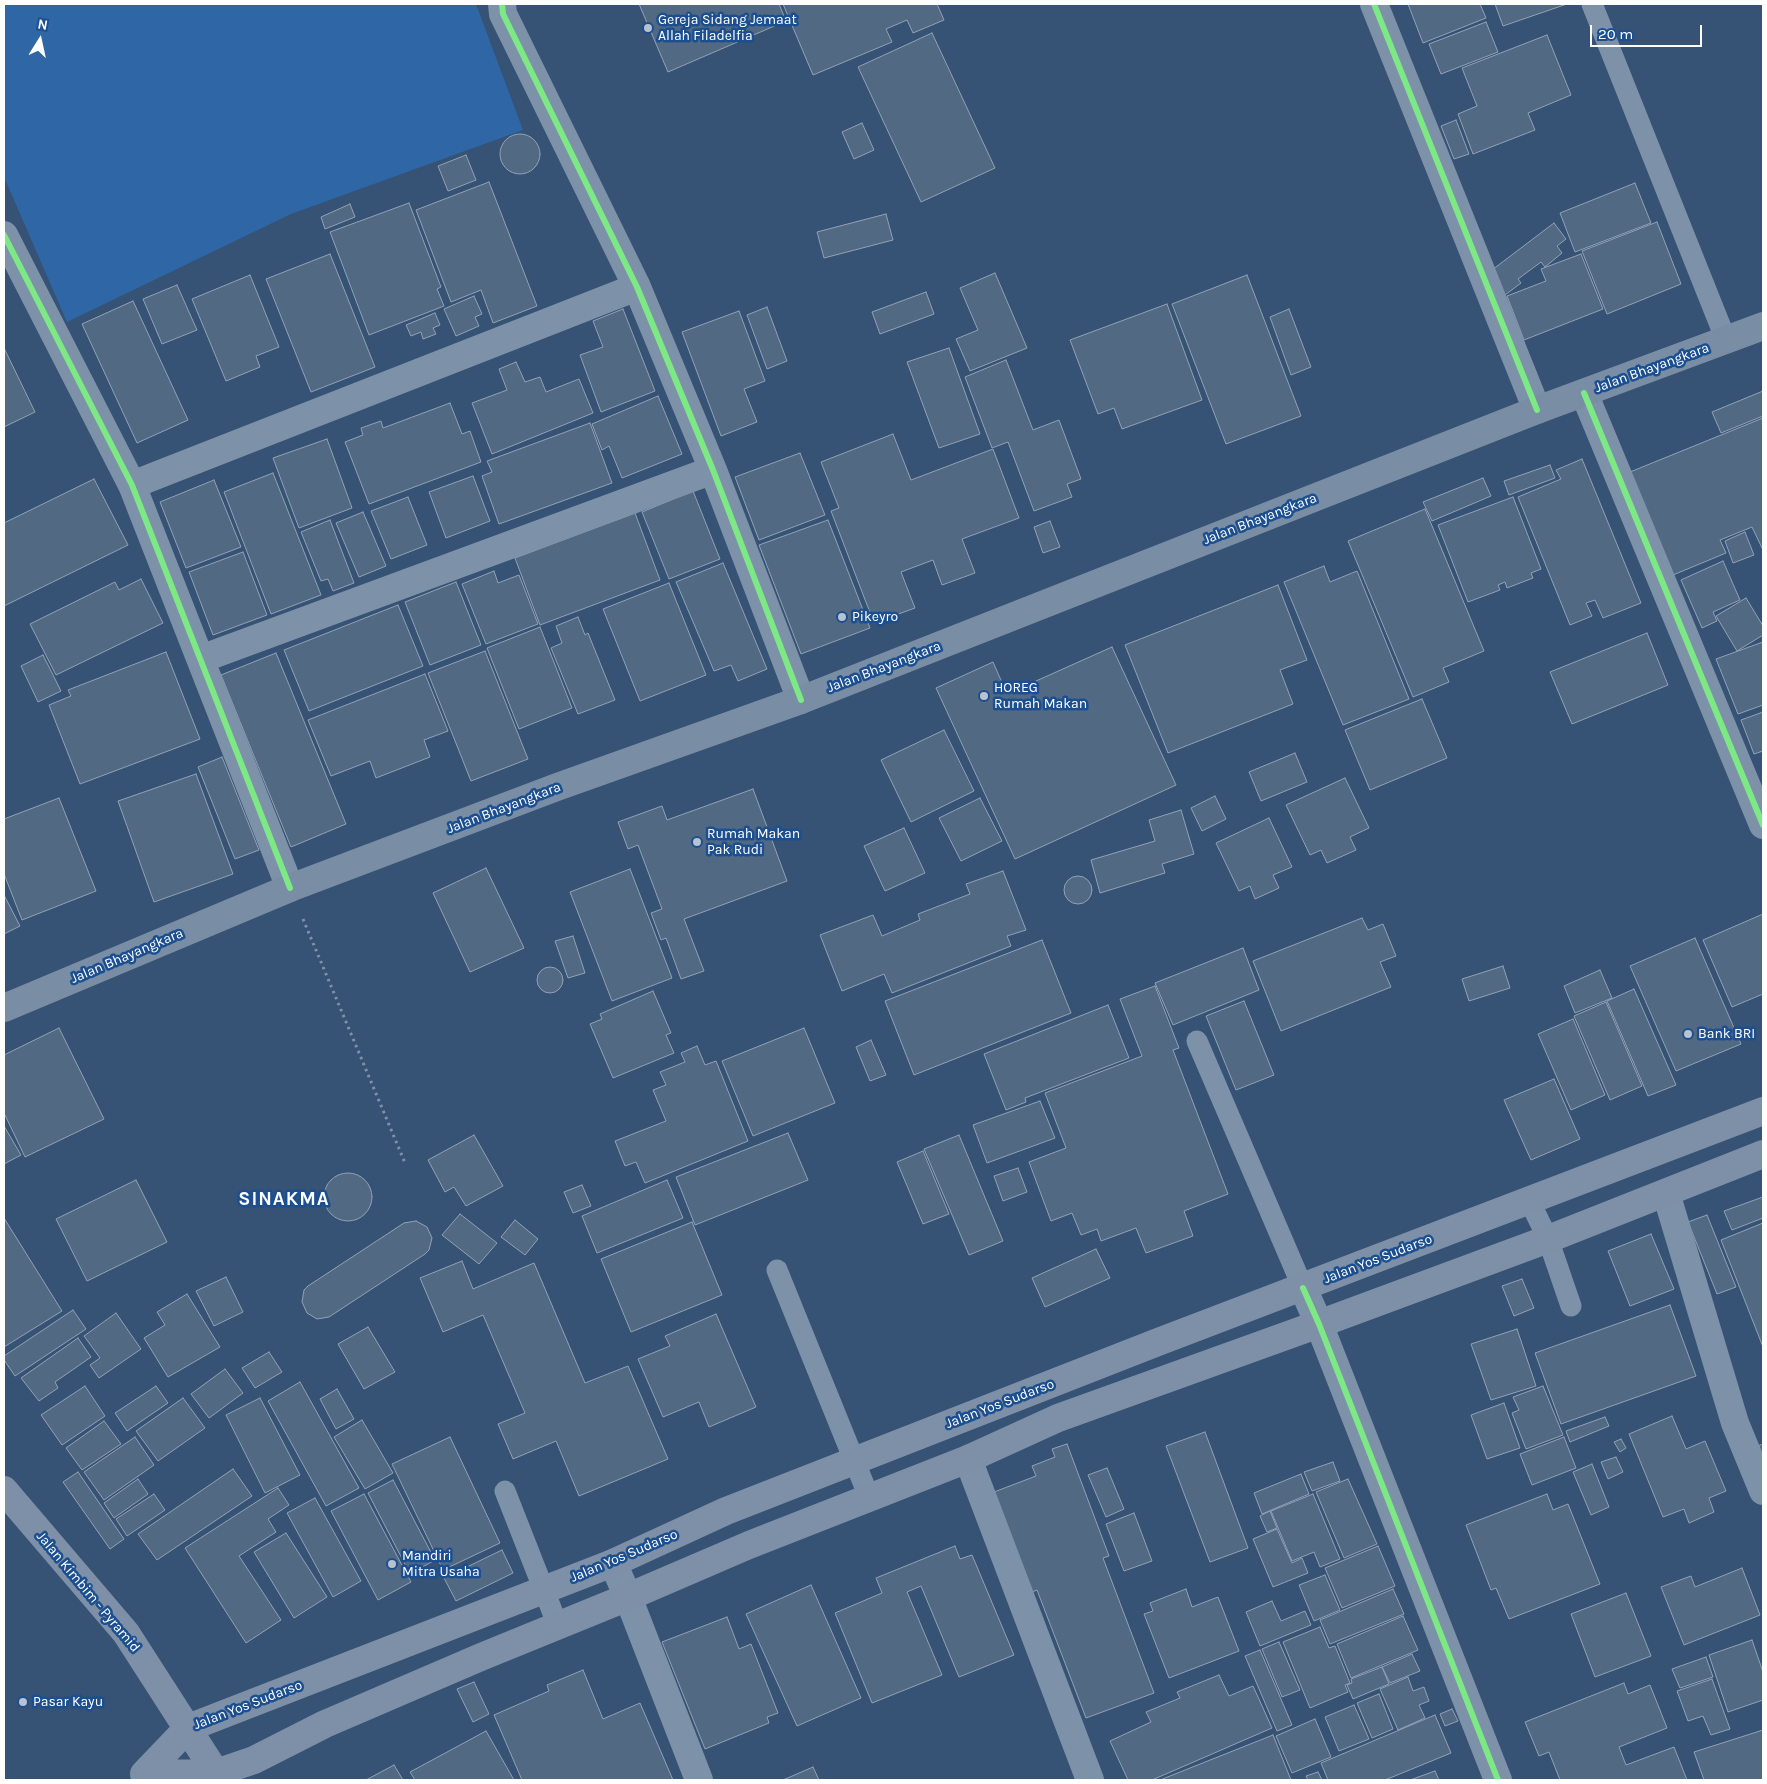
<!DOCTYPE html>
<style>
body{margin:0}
#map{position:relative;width:1767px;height:1784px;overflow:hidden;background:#365274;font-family:Karla,sans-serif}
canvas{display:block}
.frame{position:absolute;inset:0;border:5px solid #fff;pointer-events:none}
.north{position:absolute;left:15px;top:15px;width:50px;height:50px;-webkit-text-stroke:4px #1b4f8f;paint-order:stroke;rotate:10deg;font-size:14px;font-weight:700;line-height:20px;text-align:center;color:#fff}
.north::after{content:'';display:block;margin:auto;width:18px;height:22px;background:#fff;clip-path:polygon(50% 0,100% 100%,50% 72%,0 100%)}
.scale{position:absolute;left:1590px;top:25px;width:112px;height:22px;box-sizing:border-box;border:2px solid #fff;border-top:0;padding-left:6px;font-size:15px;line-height:18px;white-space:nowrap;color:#fff;-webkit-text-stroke:4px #1b4f8f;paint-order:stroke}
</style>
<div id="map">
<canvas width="1767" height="1784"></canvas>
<div class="frame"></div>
<div class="north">N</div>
<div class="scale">20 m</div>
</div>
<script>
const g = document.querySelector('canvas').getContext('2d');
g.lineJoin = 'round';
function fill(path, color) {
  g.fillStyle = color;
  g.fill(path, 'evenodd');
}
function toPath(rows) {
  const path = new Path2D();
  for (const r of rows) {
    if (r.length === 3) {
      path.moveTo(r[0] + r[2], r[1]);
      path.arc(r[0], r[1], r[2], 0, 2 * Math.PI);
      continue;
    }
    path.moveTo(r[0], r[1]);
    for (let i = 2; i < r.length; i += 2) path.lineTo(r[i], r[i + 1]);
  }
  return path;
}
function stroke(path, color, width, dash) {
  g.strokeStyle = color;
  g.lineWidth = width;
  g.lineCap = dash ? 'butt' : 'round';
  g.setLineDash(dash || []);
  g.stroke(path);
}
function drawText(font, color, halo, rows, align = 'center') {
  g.font = font + ' Karla,sans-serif';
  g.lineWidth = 5;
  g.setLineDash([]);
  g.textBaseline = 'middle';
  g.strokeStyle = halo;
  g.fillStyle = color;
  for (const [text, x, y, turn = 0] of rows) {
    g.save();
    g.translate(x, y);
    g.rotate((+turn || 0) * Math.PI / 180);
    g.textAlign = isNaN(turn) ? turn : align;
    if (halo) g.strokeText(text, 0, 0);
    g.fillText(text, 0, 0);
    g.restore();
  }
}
fill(toPath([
 [4,4,476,4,523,130,291,214,67,322,4,177]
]), '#2f66a5');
const building = toPath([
 [639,4,779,4,786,21,668,72,639,4],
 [783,4,937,4,944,20,913,33,907,20,886,29,892,42,813,75,783,4],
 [1408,4,1480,4,1486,18,1423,43,1408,4],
 [1495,4,1567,4,1503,26,1495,4],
 [1486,22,1498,52,1441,74,1429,44,1486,22],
 [932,33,995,168,921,202,858,67,932,33],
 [1547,35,1571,95,1528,113,1535,130,1473,154,1458,114,1477,106,1462,68,1547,35],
 [1456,120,1469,154,1454,159,1441,126,1456,120],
 [862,123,874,150,854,159,842,132,862,123],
 [520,154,20],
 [466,155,476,180,448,191,438,166,466,155],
 [489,182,537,306,493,323,481,290,451,302,416,210,489,182],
 [1635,183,1651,223,1575,252,1560,213,1635,183],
 [409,203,441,287,437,289,444,306,369,335,330,232,409,203],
 [350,204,355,217,325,229,321,217,350,204],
 [886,214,893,240,824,258,817,232,886,214],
 [1657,222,1681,284,1607,314,1582,251,1657,222],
 [1554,223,1566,239,1557,246,1562,253,1545,267,1541,262,1518,279,1521,283,1505,295,1488,273,1554,223],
 [330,254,375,367,311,392,266,279,330,254],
 [1581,254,1603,309,1524,340,1507,296,1546,281,1541,269,1581,254],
 [995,273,1027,348,970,371,956,339,978,330,960,288,995,273],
 [250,275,279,347,256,356,260,367,226,381,192,299,250,275],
 [1247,275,1301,416,1226,444,1172,304,1247,275],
 [177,285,197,330,162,344,143,299,177,285],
 [926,292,934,314,880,334,872,312,926,292],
 [474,296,482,314,475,317,479,326,456,336,444,309,474,296],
 [133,301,188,420,137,443,82,324,133,301],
 [1167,304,1202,400,1122,429,1114,408,1098,414,1070,340,1167,304],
 [767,307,787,361,767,369,747,315,767,307],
 [623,309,655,391,601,412,580,355,603,347,593,321,623,309],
 [1289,309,1311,367,1291,375,1270,317,1289,309],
 [739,311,765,381,744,389,757,422,721,436,682,332,739,311],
 [435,313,440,325,433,328,436,334,423,339,421,332,411,336,406,325,435,313],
 [4,348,35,412,4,427,4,348],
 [949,348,980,434,939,448,907,362,949,348],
 [1006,360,1033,430,1059,420,1081,479,1067,484,1072,497,1034,511,1008,442,992,448,965,377,1006,360],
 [516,362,525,382,540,377,546,392,579,379,593,413,492,454,472,403,507,390,499,369,516,362],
 [1763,391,1763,416,1721,433,1712,412,1763,391],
 [658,396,682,454,622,478,609,446,602,450,592,424,658,396],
 [450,403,462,434,470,431,481,462,369,504,345,442,363,435,361,428,381,421,383,428,450,403],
 [1763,418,1763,550,1752,527,1720,540,1726,553,1673,575,1630,472,1763,418],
 [590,423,612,483,499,524,482,476,492,472,487,461,590,423],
 [893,434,911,480,993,449,1019,518,962,539,975,573,942,585,933,560,901,572,915,608,874,623,831,511,839,508,821,462,893,434],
 [327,439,352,508,299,528,273,458,327,439],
 [800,453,825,515,759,540,735,477,800,453],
 [1582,459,1641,603,1603,618,1595,600,1586,603,1592,616,1570,625,1518,497,1561,479,1556,470,1582,459],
 [1550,465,1555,478,1509,495,1504,481,1550,465],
 [273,473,321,595,271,614,224,492,273,473],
 [473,476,490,521,446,538,429,492,473,476],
 [1483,478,1491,496,1432,521,1423,502,1483,478],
 [94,479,128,545,4,606,4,523,94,479],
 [214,480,241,547,186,568,160,502,214,480],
 [693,491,720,559,669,579,642,512,693,491],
 [408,497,427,545,391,559,371,511,408,497],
 [1513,497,1541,569,1531,573,1533,578,1507,588,1505,582,1498,585,1500,590,1468,602,1438,525,1513,497],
 [1425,509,1484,651,1443,668,1449,682,1413,697,1348,541,1425,509],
 [363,512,386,566,359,577,336,523,363,512],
 [635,513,660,580,540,625,515,558,635,513],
 [330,520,354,583,333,591,328,579,321,581,301,532,330,520],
 [828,520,870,628,801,654,759,545,828,520],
 [1050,521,1060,547,1043,553,1034,527,1050,521],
 [1745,532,1754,555,1733,563,1725,541,1745,532],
 [243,552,267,615,213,635,189,572,243,552],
 [1723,561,1740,600,1713,612,1717,621,1702,628,1681,580,1723,561],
 [723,563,767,669,738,681,731,665,714,671,676,582,723,563],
 [1324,566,1330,582,1357,571,1409,699,1343,725,1284,582,1324,566],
 [494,571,498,583,519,575,538,624,486,644,462,584,494,571],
 [141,579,163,623,56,675,30,624,115,582,119,590,141,579],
 [456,582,481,645,430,665,405,602,456,582],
 [669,583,706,675,640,701,603,609,669,583],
 [1278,585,1307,660,1280,670,1293,704,1168,753,1125,645,1278,585],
 [1746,598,1763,626,1763,635,1737,651,1716,616,1746,598],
 [398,605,423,666,309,711,284,650,398,605],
 [578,617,585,635,588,633,615,700,578,714,551,648,562,643,556,626,578,617],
 [540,627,572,708,519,729,487,648,540,627],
 [1647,633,1668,685,1572,724,1550,672,1647,633],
 [1763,642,1763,705,1738,714,1716,659,1763,642],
 [1112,647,1176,785,1015,859,936,688,993,662,1007,694,1112,647],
 [485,651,528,759,471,781,428,673,485,651],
 [166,652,200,739,80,784,49,705,71,696,68,690,166,652],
 [276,653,346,824,291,847,221,675,276,653],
 [43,655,61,691,38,702,21,666,43,655],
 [425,674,448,731,424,740,430,757,376,778,370,761,331,776,308,720,425,674],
 [1422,699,1447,758,1370,790,1345,730,1422,699],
 [1763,712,1763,751,1754,754,1741,720,1763,712],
 [944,730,974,791,911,822,881,760,944,730],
 [1295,753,1307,782,1261,801,1249,772,1295,753],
 [222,757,259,850,235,859,198,767,222,757],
 [196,774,233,874,154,902,118,801,196,774],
 [1345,778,1369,828,1350,837,1356,850,1327,863,1321,850,1310,855,1286,805,1345,778],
 [753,789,787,881,684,919,704,971,681,979,666,938,661,940,651,913,662,909,638,845,628,849,618,822,662,806,667,820,753,789],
 [1215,796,1226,819,1202,831,1191,808,1215,796],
 [59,798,96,891,22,920,4,874,4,819,59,798],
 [980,798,1002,841,961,861,939,818,980,798],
 [1181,810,1194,854,1162,864,1165,873,1100,893,1091,860,1155,841,1149,820,1181,810],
 [1269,818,1292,867,1273,875,1279,888,1255,899,1250,886,1239,891,1216,843,1269,818],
 [904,828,925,873,885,891,864,846,904,828],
 [486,868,524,948,470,972,433,893,486,868],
 [630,869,672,978,612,1001,570,892,630,869],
 [1003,871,1026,930,1007,936,1011,946,892,993,884,974,842,991,820,935,873,915,882,936,920,920,918,914,970,894,966,884,1003,871],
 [1078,890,14],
 [4,895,20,926,4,934,4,895],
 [1763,914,1763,994,1732,1007,1703,940,1763,914],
 [1362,918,1368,930,1383,924,1396,956,1380,962,1391,987,1281,1031,1253,961,1362,918],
 [573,936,585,973,568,978,555,941,573,936],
 [1695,938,1741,1044,1676,1071,1630,966,1695,938],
 [1042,940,1071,1013,914,1075,885,1001,1042,940],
 [1243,948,1259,990,1173,1025,1155,983,1243,948],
 [1503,966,1510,988,1469,1001,1462,979,1503,966],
 [550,980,13],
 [1600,970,1612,998,1575,1013,1564,986,1600,970],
 [1155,986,1179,1048,1173,1050,1228,1194,1184,1211,1193,1236,1146,1253,1136,1228,1101,1241,1097,1229,1081,1235,1072,1213,1051,1221,1029,1162,1066,1148,1045,1093,1142,1056,1120,999,1155,986],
 [1634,989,1676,1085,1648,1096,1607,1001,1634,989],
 [653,991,671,1033,666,1035,674,1053,613,1078,590,1024,602,1019,600,1014,653,991],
 [1244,1001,1274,1075,1236,1090,1206,1016,1244,1001],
 [1606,1002,1642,1086,1610,1100,1574,1016,1606,1002],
 [1108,1005,1129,1058,1025,1098,1026,1102,1006,1110,984,1054,1108,1005],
 [1573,1019,1605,1095,1571,1110,1538,1034,1573,1019],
 [59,1028,104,1119,25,1157,4,1113,4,1055,59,1028],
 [804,1028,835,1103,753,1136,722,1061,804,1028],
 [871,1040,886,1075,870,1081,856,1047,871,1040],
 [697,1046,705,1065,716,1061,748,1141,645,1183,636,1162,625,1166,615,1141,666,1121,653,1090,666,1085,660,1072,685,1062,681,1053,697,1046],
 [1554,1079,1580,1139,1531,1160,1504,1100,1554,1079],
 [1040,1101,1055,1138,987,1163,973,1125,1040,1101],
 [4,1126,21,1155,4,1164,4,1126],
 [788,1133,808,1180,695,1225,676,1177,788,1133],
 [474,1135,503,1186,466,1206,454,1187,445,1192,428,1160,474,1135],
 [959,1135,1003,1241,969,1255,924,1149,959,1135],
 [923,1151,949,1214,923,1224,897,1162,923,1151],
 [1018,1168,1027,1192,1003,1201,994,1176,1018,1168],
 [348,1197,24],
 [136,1180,167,1242,87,1281,56,1219,136,1180],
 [667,1180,683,1218,597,1253,582,1216,667,1180],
 [582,1185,591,1206,573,1213,564,1192,582,1185],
 [1763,1197,1763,1218,1732,1230,1724,1211,1763,1197],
 [460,1214,497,1243,479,1264,442,1235,460,1214],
 [1707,1215,1736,1287,1717,1294,1688,1222,1707,1215],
 [4,1218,62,1311,4,1347,4,1218],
 [515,1220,538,1239,525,1255,501,1237,515,1220],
 [416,1221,427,1227,432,1238,429,1250,425,1254,329,1317,317,1319,307,1313,302,1302,304,1290,308,1286,404,1223,416,1221],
 [692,1222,722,1295,631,1332,601,1259,692,1222],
 [1763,1223,1763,1347,1721,1240,1763,1223],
 [1651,1234,1674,1289,1630,1306,1608,1251,1651,1234],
 [1096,1249,1110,1278,1045,1307,1032,1278,1096,1249],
 [462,1261,473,1289,534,1263,585,1383,628,1366,668,1459,579,1496,556,1441,513,1459,498,1424,525,1413,483,1315,443,1332,420,1278,462,1261],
 [226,1277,243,1312,214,1326,196,1291,226,1277],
 [1522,1279,1534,1308,1514,1316,1502,1286,1522,1279],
 [187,1294,220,1347,168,1377,144,1338,165,1325,157,1312,187,1294],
 [1670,1305,1696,1376,1561,1424,1535,1353,1670,1305],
 [73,1310,86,1329,15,1376,4,1360,4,1356,73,1310],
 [116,1313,141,1349,99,1378,90,1365,100,1358,84,1336,116,1313],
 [716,1314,756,1407,709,1427,699,1402,663,1417,638,1359,670,1346,665,1336,716,1314],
 [368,1327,395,1372,364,1389,338,1344,368,1327],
 [1517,1329,1536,1386,1491,1400,1471,1344,1517,1329],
 [78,1338,91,1357,55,1382,58,1388,39,1401,21,1378,78,1338],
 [269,1352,282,1372,255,1388,242,1368,269,1352],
 [225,1369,243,1393,209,1418,191,1394,225,1369],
 [300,1382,359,1488,326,1506,268,1401,300,1382],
 [85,1386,105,1416,62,1445,41,1415,85,1386],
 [156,1386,168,1403,127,1431,115,1413,156,1386],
 [1543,1386,1563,1435,1526,1449,1512,1413,1519,1410,1513,1397,1543,1386],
 [337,1389,354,1419,336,1429,320,1399,337,1389],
 [183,1398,205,1428,158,1461,136,1431,183,1398],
 [260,1398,300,1475,265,1493,226,1415,260,1398],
 [1504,1403,1520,1448,1487,1459,1471,1415,1504,1403],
 [1672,1416,1686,1449,1705,1441,1726,1491,1709,1498,1714,1512,1689,1523,1684,1509,1663,1517,1629,1434,1672,1416],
 [1605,1417,1609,1426,1570,1442,1566,1431,1605,1417],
 [362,1420,393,1473,365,1489,334,1437,362,1420],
 [104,1421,121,1444,82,1470,66,1448,104,1421],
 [1205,1432,1248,1548,1210,1562,1166,1446,1205,1432],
 [135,1437,154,1465,104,1500,84,1472,135,1437],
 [450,1437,500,1543,443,1570,392,1464,450,1437],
 [1564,1437,1576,1468,1532,1485,1520,1454,1564,1437],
 [1621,1439,1626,1448,1620,1452,1614,1442,1621,1439],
 [1067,1444,1109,1556,1103,1558,1154,1693,1086,1718,1037,1590,1032,1592,994,1492,1036,1476,1032,1466,1055,1457,1052,1449,1067,1444],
 [1763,1444,1763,1468,1755,1447,1763,1444],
 [1616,1457,1623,1472,1608,1479,1601,1462,1616,1457],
 [1333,1462,1340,1481,1312,1491,1304,1472,1333,1462],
 [1592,1464,1609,1507,1591,1515,1573,1472,1592,1464],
 [1107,1468,1124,1509,1106,1517,1088,1475,1107,1468],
 [233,1469,252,1496,157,1560,138,1534,233,1469],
 [78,1472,124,1539,110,1549,63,1482,78,1472],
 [1301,1474,1309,1494,1262,1514,1254,1493,1301,1474],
 [138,1479,148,1494,114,1518,104,1503,138,1479],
 [1348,1479,1377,1544,1344,1558,1316,1492,1348,1479],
 [393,1480,435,1560,410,1574,368,1493,393,1480],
 [278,1488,289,1505,268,1519,276,1532,239,1556,281,1620,246,1643,185,1548,278,1488],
 [154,1494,165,1510,127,1536,116,1519,154,1494],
 [364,1494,411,1582,378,1600,331,1511,364,1494],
 [1313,1494,1340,1559,1320,1567,1314,1552,1292,1561,1271,1511,1313,1494],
 [1547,1494,1553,1510,1568,1504,1600,1584,1509,1619,1496,1588,1491,1590,1466,1525,1547,1494],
 [315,1498,361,1581,333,1597,287,1513,315,1498],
 [1270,1511,1277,1528,1267,1532,1260,1516,1270,1511],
 [1134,1513,1152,1561,1124,1571,1106,1524,1134,1513],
 [1277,1529,1292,1563,1302,1558,1308,1573,1273,1587,1253,1539,1277,1529],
 [286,1533,327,1597,294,1618,254,1552,286,1533],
 [955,1546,960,1559,972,1555,1014,1655,959,1677,921,1586,907,1592,942,1675,872,1703,835,1613,882,1593,876,1578,955,1546],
 [1378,1546,1395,1586,1342,1608,1325,1568,1378,1546],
 [502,1550,513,1573,456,1601,444,1578,502,1550],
 [1742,1568,1760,1615,1684,1645,1661,1587,1691,1576,1695,1587,1742,1568],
 [1325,1575,1340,1610,1314,1621,1299,1585,1325,1575],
 [811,1585,861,1698,797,1726,746,1614,811,1585],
 [1186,1589,1192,1607,1218,1597,1239,1651,1169,1678,1144,1614,1153,1611,1150,1603,1186,1589],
 [1393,1589,1404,1614,1330,1644,1320,1620,1393,1589],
 [1626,1593,1651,1656,1595,1677,1571,1614,1626,1593],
 [1272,1601,1281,1621,1305,1611,1311,1625,1260,1646,1246,1612,1272,1601],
 [1403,1616,1418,1650,1351,1678,1337,1644,1403,1616],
 [727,1617,739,1649,751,1644,778,1713,767,1717,769,1723,705,1749,662,1642,727,1617],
 [1320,1627,1329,1648,1335,1646,1350,1683,1345,1685,1348,1692,1310,1708,1283,1642,1320,1627],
 [1752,1640,1763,1672,1763,1700,1728,1712,1709,1655,1752,1640],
 [1279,1642,1300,1690,1282,1697,1262,1649,1279,1642],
 [1260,1650,1292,1725,1277,1731,1245,1656,1260,1650],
 [1412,1654,1420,1671,1390,1683,1382,1667,1412,1654],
 [1706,1657,1713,1677,1680,1688,1672,1669,1706,1657],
 [1382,1667,1389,1684,1353,1699,1347,1685,1352,1683,1351,1679,1382,1667],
 [583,1670,603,1719,640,1703,673,1780,522,1780,494,1715,549,1691,547,1685,583,1670],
 [1219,1675,1229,1696,1253,1686,1272,1728,1152,1780,1128,1780,1110,1741,1151,1722,1146,1712,1180,1698,1177,1692,1219,1675],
 [1408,1677,1413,1691,1424,1687,1429,1701,1419,1705,1425,1718,1398,1730,1380,1689,1408,1677],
 [1712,1679,1730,1729,1711,1735,1703,1716,1688,1721,1677,1691,1712,1679],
 [474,1682,489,1714,473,1722,457,1689,474,1682],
 [1624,1683,1628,1694,1650,1685,1667,1728,1619,1747,1626,1765,1674,1747,1687,1780,1560,1780,1549,1752,1539,1756,1525,1722,1624,1683],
 [1379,1694,1393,1729,1372,1738,1357,1703,1379,1694],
 [1354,1705,1369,1739,1339,1751,1325,1717,1354,1705],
 [1452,1709,1458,1721,1445,1726,1440,1714,1452,1709],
 [1435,1715,1451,1753,1385,1780,1328,1780,1321,1763,1435,1715],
 [1315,1719,1331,1757,1292,1773,1276,1736,1315,1719],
 [1763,1730,1763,1780,1704,1780,1694,1752,1763,1730],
 [486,1731,514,1780,415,1780,410,1772,486,1731],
 [1273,1735,1291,1780,1160,1780,1273,1735],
 [394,1765,403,1780,366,1780,394,1765],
 [813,1767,819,1780,783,1780,813,1767],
 [1435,1771,1439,1780,1410,1780,1435,1771],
 [1318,1772,1322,1780,1308,1780,1306,1776,1318,1772]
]);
fill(building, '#526984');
stroke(building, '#92a2b6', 1);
stroke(toPath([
 [303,919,405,1163]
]), '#7d92a8', 3, [2.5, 4]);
stroke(toPath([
 [1592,4,1726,340],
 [1197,1041,1303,1288],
 [1529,1200,1548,1239,1571,1306],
 [777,1270,869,1497],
 [505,1491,558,1626]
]), '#7d92a8', 21);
stroke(toPath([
 [502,4,503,14,637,287,713,470,801,700],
 [1374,4,1537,410],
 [4,235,132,485,290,888],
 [1584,393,1763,825],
 [132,485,637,287],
 [201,659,713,470],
 [1666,1193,1735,1423,1763,1491],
 [1303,1288,1319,1324,1498,1780],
 [968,1459,1090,1780],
 [613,1563,628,1597,699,1780]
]), '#7d92a8', 28);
stroke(toPath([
 [4,1008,290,888,557,787,801,700,1537,410,1763,326]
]), '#798da4', 28);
stroke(toPath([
 [4,1490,126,1633,216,1773],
 [144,1774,188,1728,613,1563,726,1511,1158,1342,1763,1111],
 [144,1774,216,1773,254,1760,325,1724,481,1657,628,1597,749,1545,968,1459,1058,1418,1319,1324,1548,1239,1763,1154]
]), '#7e90a7', 28);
stroke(toPath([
 [502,4,503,14,637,287,713,470,801,700],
 [1374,4,1537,410],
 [4,235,132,485,290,888],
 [1584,393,1763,825],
 [1303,1288,1319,1324,1498,1780]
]), '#7ce984', 6);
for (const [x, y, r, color] of [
 [648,28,5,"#b9c2ce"],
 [842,617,5,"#b9c2ce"],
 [984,696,5,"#b9c2ce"],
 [697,842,5,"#b9c2ce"],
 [1688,1034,5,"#b9c2ce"],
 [392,1564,5,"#b9c2ce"],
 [23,1702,5,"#b9c2ce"]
]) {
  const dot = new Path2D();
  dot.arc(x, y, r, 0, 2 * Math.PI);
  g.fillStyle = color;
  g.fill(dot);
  stroke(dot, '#1b4f8f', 2);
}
drawText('14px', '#fff', '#1b4f8f', [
 ["Gereja Sidang Jemaat",658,20],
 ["Allah Filadelfia",658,36],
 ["Pikeyro",852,617],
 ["HOREG",994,688],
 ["Rumah Makan",994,704],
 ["Rumah Makan",707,834],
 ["Pak Rudi",707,850],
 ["Bank BRI",1698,1034],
 ["Mandiri",402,1556],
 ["Mitra Usaha",402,1572],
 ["Pasar Kayu",33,1702]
], 'left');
drawText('14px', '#fff', '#1b4f8f', [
 ["Jalan Bhayangkara",1652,368,-20],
 ["Jalan Bhayangkara",1260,519,-21],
 ["Jalan Bhayangkara",884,667,-21],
 ["Jalan Bhayangkara",504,808,-21],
 ["Jalan Bhayangkara",127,956,-23],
 ["Jalan Yos Sudarso",1378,1259,-21],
 ["Jalan Yos Sudarso",1000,1404,-21],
 ["Jalan Yos Sudarso",624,1556,-23],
 ["Jalan Kimbim - Pyramid",88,1592,50],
 ["Jalan Yos Sudarso",248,1705,-21]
]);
g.letterSpacing = '1px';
drawText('bold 19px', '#fff', '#1b4f8f', [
 ["SINAKMA",284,1200]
]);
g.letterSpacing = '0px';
</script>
